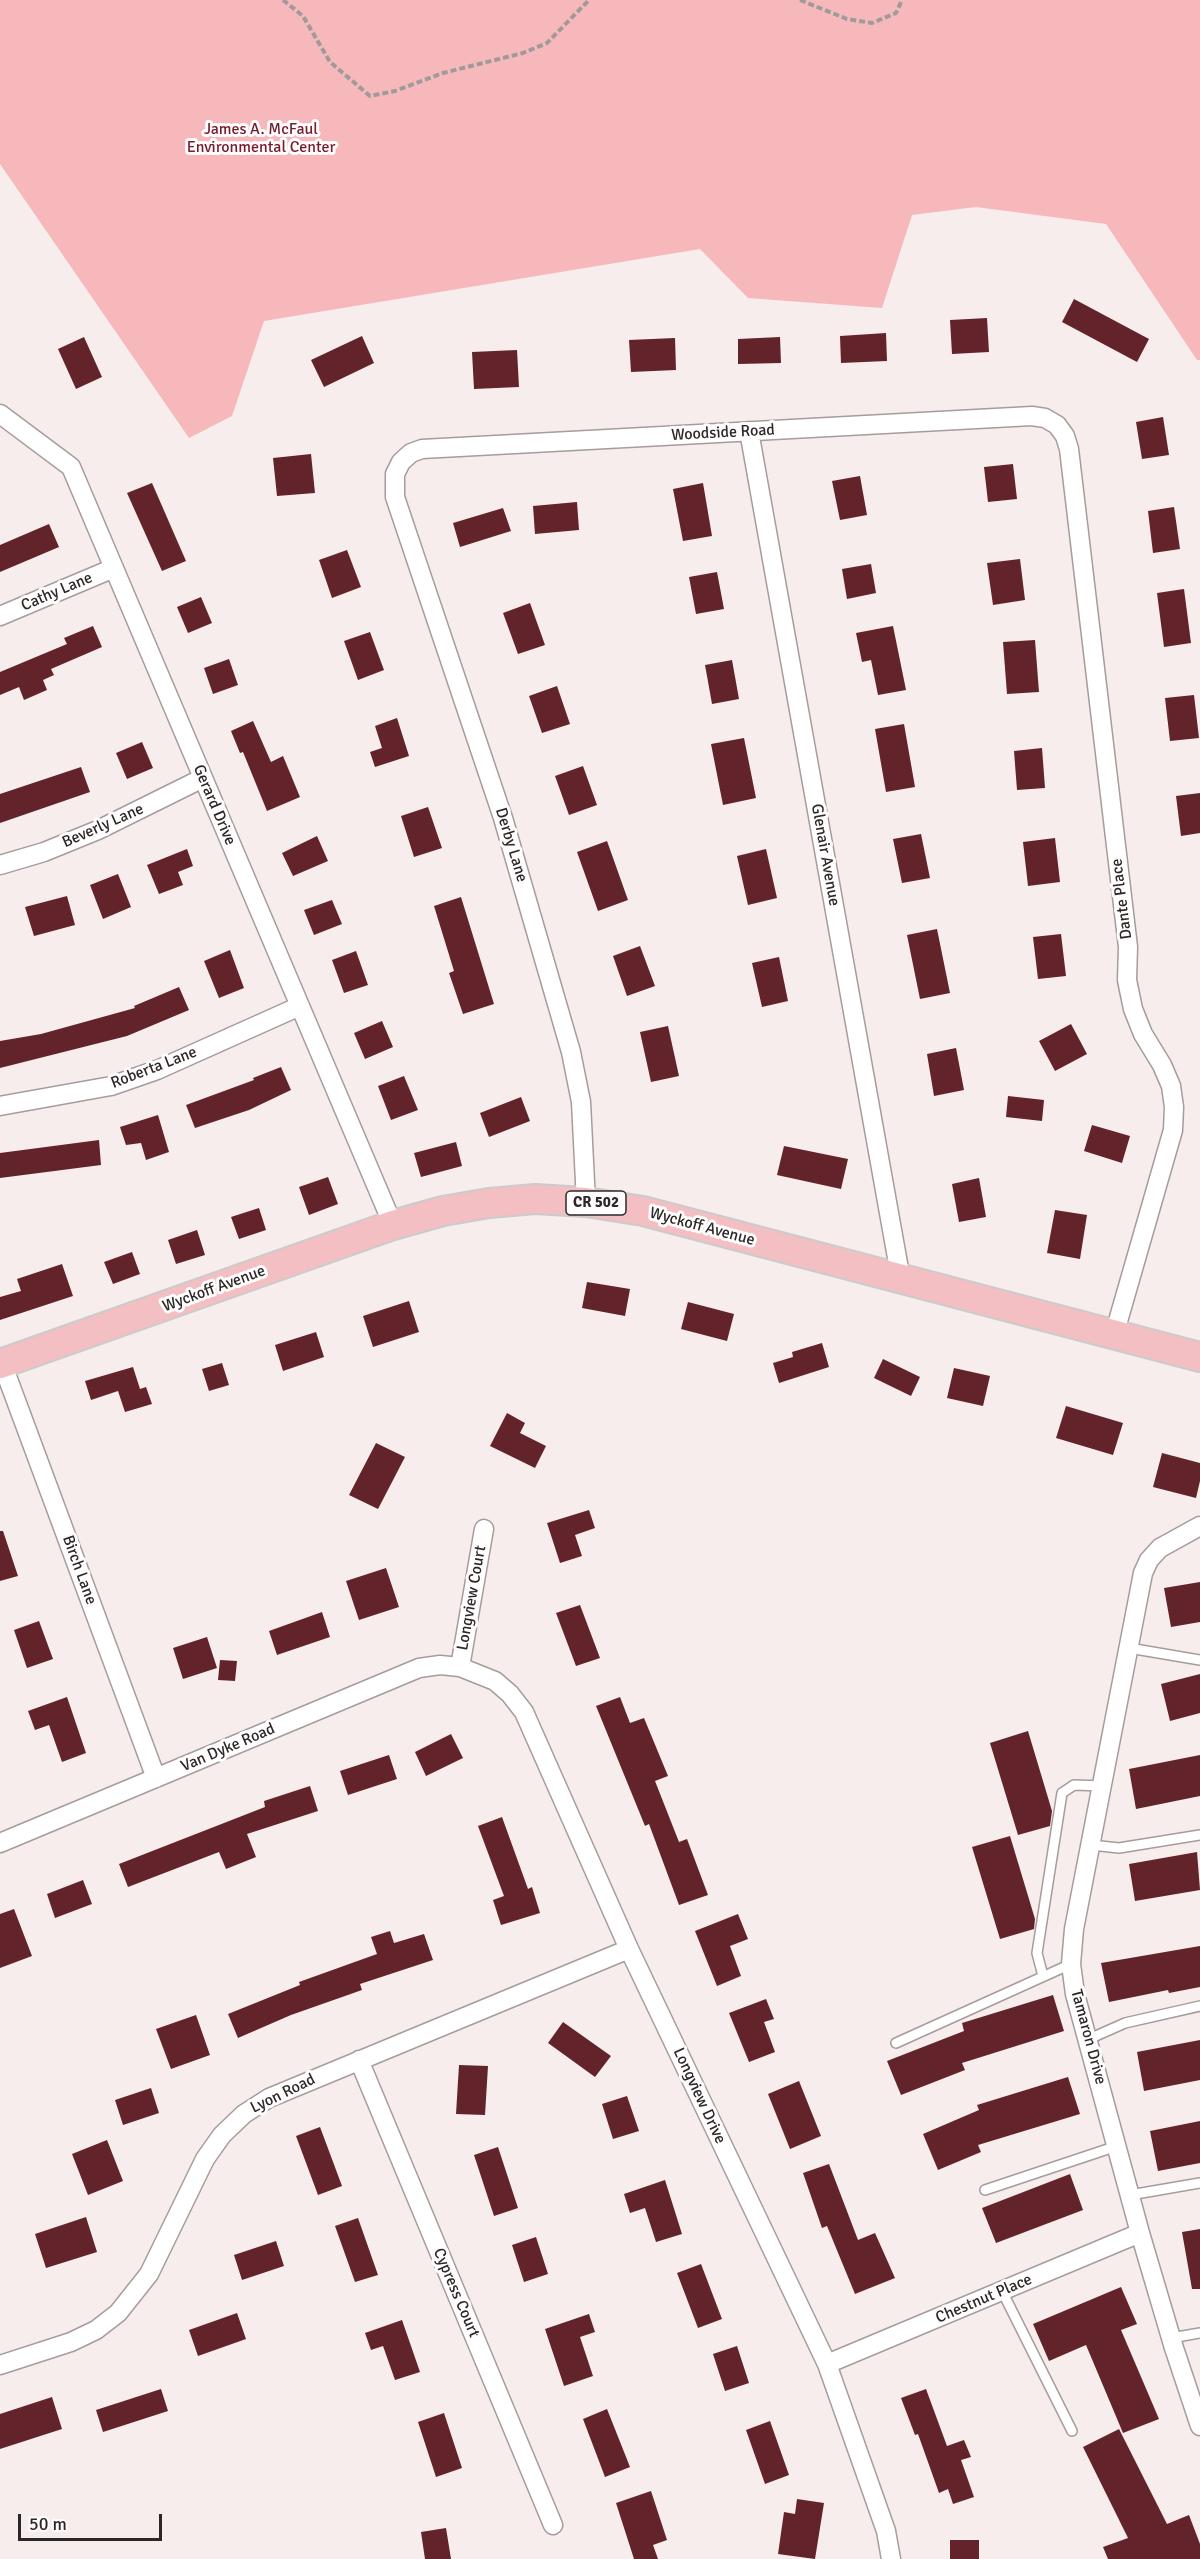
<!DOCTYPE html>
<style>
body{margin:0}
#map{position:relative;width:1200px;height:2559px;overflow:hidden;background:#f7eded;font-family:Signika,sans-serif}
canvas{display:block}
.scale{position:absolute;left:18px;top:2514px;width:144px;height:27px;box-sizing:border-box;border:3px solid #2c2828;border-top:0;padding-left:8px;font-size:18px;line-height:21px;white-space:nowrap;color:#2c2828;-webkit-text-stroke:4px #fefcfc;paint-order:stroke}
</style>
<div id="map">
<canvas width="1200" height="2559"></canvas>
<div class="scale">50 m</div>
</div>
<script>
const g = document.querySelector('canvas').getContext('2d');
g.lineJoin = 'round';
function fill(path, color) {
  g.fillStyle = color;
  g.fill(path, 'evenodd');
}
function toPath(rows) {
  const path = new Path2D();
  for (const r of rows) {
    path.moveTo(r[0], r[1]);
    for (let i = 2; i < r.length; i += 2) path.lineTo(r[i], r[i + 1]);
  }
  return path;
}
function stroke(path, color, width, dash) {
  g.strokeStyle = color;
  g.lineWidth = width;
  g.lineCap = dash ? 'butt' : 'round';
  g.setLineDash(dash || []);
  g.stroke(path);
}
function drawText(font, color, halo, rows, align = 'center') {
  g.font = font + ' Signika,sans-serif';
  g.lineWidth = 6;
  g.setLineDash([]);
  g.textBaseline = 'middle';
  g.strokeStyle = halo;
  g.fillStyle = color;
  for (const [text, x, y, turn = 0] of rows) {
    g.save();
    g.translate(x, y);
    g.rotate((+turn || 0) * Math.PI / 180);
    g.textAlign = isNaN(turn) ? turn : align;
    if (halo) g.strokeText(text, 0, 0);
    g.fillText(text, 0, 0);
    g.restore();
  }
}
fill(toPath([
 [0,0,1200,0,1200,360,1197,360,1106,224,976,207,912,215,882,308,748,298,700,249,264,321,232,416,189,438,0,164]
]), '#f6b8ba');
fill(toPath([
 [1074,299,1149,339,1137,362,1062,322],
 [987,318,989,352,952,354,950,320],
 [886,333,887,361,841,363,840,336],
 [362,336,374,363,324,387,311,360],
 [84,337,102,377,76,389,58,349],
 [780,337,781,363,738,364,738,339],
 [675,338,676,370,631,372,629,340],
 [517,350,519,387,474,389,472,352],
 [1163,417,1169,455,1142,459,1136,422],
 [311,454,315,493,277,496,273,458],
 [1013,464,1017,499,988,502,984,467],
 [860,476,867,515,840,520,832,481],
 [152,483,186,561,162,571,127,493],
 [703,483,712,536,683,541,673,489],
 [577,502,579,530,535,534,533,506],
 [1174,507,1180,549,1153,553,1148,511],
 [503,508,511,531,460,547,453,523],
 [49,524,59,547,0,572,0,545],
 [347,550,361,587,332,598,319,560],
 [1020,559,1025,600,993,605,987,563],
 [871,564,876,593,847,599,842,569],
 [717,572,724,609,696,614,689,577],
 [1184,589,1191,643,1164,647,1157,593],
 [201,597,212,623,188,633,177,607],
 [530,603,545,645,518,654,503,613],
 [93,626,102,647,51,669,54,675,43,680,47,690,24,700,19,687,0,695,0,672,67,644,64,638],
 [893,626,906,690,878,695,871,660,862,662,856,633],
 [370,632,384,670,358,680,344,641],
 [1035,640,1039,692,1007,694,1003,642],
 [229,659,238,685,213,694,204,668],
 [732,660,739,699,712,704,705,665],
 [557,686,570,724,542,733,529,696],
 [1194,695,1199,738,1170,741,1165,698],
 [397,718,409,756,375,767,370,752,382,748,375,726],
 [253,721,271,762,283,756,300,797,267,811,243,752,240,753,231,731],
 [904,724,915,787,886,792,875,729],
 [744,738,756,798,723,805,711,744],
 [142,742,153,768,127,779,116,753],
 [1042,748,1045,788,1017,790,1014,751],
 [583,766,597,805,569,815,555,776],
 [81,767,90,792,0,823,0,794],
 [1200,793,1200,833,1181,836,1176,796],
 [428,807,442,848,414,857,401,816],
 [921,834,930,878,902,883,893,839],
 [317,836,328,861,293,876,282,853],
 [1055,838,1060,882,1028,886,1023,842],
 [607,841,628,900,598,911,577,852],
 [187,849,193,866,178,872,183,885,159,894,147,865],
 [766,849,777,898,748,905,737,856],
 [118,874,131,907,103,919,90,885],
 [67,896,75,925,34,936,25,907],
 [461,897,494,1004,463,1014,449,973,454,971,434,906],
 [332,900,342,924,314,935,304,910],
 [937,929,950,993,920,999,907,935],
 [1061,934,1066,976,1038,979,1033,937],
 [640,946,655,986,627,996,613,956],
 [230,950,244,988,219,998,204,961],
 [356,951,368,985,344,993,332,960],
 [779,957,788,1001,762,1007,752,963],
 [179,987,189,1010,127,1036,0,1068,0,1041,41,1034,135,1008,134,1006],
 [382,1021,393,1047,365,1059,354,1033],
 [1071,1024,1087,1054,1055,1071,1039,1041],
 [668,1026,679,1076,651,1082,640,1032],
 [956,1048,964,1090,934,1096,927,1054],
 [281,1067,291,1090,249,1110,195,1128,186,1105,254,1080,253,1078],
 [404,1076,418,1110,391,1120,378,1086],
 [1008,1096,1044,1100,1042,1121,1006,1117],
 [521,1097,530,1121,489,1137,480,1113],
 [158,1115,169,1152,146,1160,141,1143,126,1145,120,1127],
 [1092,1125,1130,1136,1122,1163,1084,1151],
 [99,1140,101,1165,0,1178,0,1153],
 [456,1142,462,1166,421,1177,414,1153],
 [784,1146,848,1159,841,1189,777,1175],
 [328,1177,338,1204,309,1215,299,1187],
 [979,1178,986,1217,959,1222,952,1184],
 [259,1208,266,1230,239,1239,231,1217],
 [1055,1210,1087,1215,1080,1259,1047,1253],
 [197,1230,205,1255,176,1264,168,1240],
 [132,1252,140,1274,113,1284,104,1262],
 [62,1264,73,1296,0,1320,0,1297,21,1291,17,1279],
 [587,1282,630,1289,625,1316,582,1308],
 [409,1301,419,1332,373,1347,363,1316],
 [688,1302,734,1314,727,1341,681,1329],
 [316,1332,324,1357,283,1371,275,1345],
 [822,1343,829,1367,779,1383,773,1363,793,1357,792,1352],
 [883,1359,920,1377,911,1396,874,1378],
 [222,1363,229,1385,209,1391,202,1369],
 [133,1367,140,1389,146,1387,152,1404,125,1412,118,1391,91,1400,85,1381],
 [954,1368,990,1376,983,1406,947,1398],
 [1066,1406,1123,1423,1113,1455,1056,1438],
 [507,1413,525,1423,520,1433,546,1446,535,1468,490,1446],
 [376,1443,405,1457,378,1509,349,1495],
 [1162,1453,1200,1463,1200,1481,1196,1498,1153,1487],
 [589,1510,595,1528,575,1535,582,1556,560,1563,547,1523],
 [0,1531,3,1531,18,1576,0,1581],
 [386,1568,399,1607,359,1620,346,1581],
 [1200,1582,1200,1622,1171,1627,1164,1588],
 [580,1605,600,1658,576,1666,556,1613],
 [322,1612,330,1637,277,1655,269,1631],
 [39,1621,53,1659,27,1668,14,1630],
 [207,1637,217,1668,183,1679,173,1648],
 [220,1660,237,1661,235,1681,218,1680],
 [1200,1674,1200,1713,1170,1721,1161,1684],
 [67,1697,86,1753,62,1762,49,1725,35,1730,28,1711],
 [620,1697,630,1723,644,1718,668,1776,655,1781,679,1842,687,1839,708,1895,679,1905,649,1824,645,1826,596,1706],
 [1028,1731,1052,1811,1050,1826,1018,1835,990,1743],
 [451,1734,463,1758,426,1776,415,1752],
 [389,1755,397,1779,348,1795,340,1771],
 [1200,1755,1200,1796,1136,1809,1129,1769],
 [310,1786,318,1811,247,1834,256,1857,226,1869,219,1852,128,1887,119,1864,265,1807,264,1801],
 [502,1817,528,1889,532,1887,540,1913,501,1925,493,1900,504,1896,478,1826],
 [1010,1836,1035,1919,1034,1929,1000,1939,972,1847],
 [1197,1852,1200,1890,1135,1901,1129,1864],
 [83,1880,92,1904,55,1918,47,1894],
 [14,1909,32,1956,0,1968,0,1914],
 [738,1914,748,1939,730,1946,741,1976,717,1986,695,1931],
 [390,1931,394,1943,424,1934,433,1960,360,1984,362,1990,291,2015,238,2038,228,2014,300,1985,299,1982,377,1954,371,1937],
 [1200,1946,1200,1987,1169,1993,1168,1990,1109,2002,1101,1963],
 [1053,1995,1064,2031,962,2063,965,2070,901,2095,887,2061,964,2031,962,2023],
 [766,1999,774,2019,764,2022,775,2052,749,2062,729,2013],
 [196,2015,210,2055,171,2069,156,2029],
 [563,2022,611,2056,595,2077,548,2043],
 [1200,2040,1200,2080,1144,2091,1137,2052],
 [459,2065,488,2066,485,2115,456,2114],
 [1068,2077,1080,2114,978,2145,981,2152,938,2170,923,2134,979,2110,977,2105],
 [799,2081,821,2136,790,2149,768,2094],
 [151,2088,159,2113,123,2125,115,2100],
 [627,2096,639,2131,613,2139,602,2104],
 [1200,2121,1200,2163,1158,2171,1150,2131],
 [320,2127,342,2186,318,2195,296,2136],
 [107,2140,123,2181,88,2195,72,2154],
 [498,2147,518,2208,494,2216,474,2155],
 [829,2164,858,2240,875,2233,895,2278,855,2294,827,2226,822,2228,803,2173],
 [1070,2174,1083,2210,996,2243,982,2208],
 [665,2180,682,2234,656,2242,645,2208,630,2213,624,2194],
 [86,2217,97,2252,46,2268,35,2234],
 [358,2218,378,2275,355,2282,335,2226],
 [1200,2229,1200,2289,1192,2289,1182,2232],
 [536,2237,548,2274,524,2282,512,2245],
 [276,2241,284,2266,242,2280,234,2255],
 [701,2264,722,2319,698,2328,677,2273],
 [1121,2287,1137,2324,1121,2330,1159,2419,1123,2433,1086,2345,1049,2361,1033,2324],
 [237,2313,246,2339,198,2356,189,2330],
 [589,2314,595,2332,580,2337,593,2376,564,2386,545,2329],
 [402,2320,420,2372,395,2380,383,2346,371,2350,365,2333],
 [737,2346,749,2383,725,2391,713,2354],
 [161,2389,168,2411,103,2432,96,2410],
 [926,2389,947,2446,964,2440,971,2457,961,2460,974,2497,953,2504,948,2489,939,2493,918,2434,915,2435,901,2398],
 [52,2397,62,2429,0,2449,0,2414],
 [607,2409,630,2467,605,2477,583,2419],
 [444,2413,462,2468,436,2477,418,2422],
 [770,2421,789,2475,765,2484,746,2430],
 [1119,2429,1167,2524,1189,2515,1200,2544,1200,2559,1108,2559,1103,2547,1128,2538,1083,2447],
 [651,2491,667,2540,653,2545,658,2559,634,2559,616,2503],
 [797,2499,824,2503,815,2559,778,2554,784,2512,795,2514],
 [446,2528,451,2559,425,2559,421,2532],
 [950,2540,979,2540,979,2559,950,2559]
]), '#63232a');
const lane = toPath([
 [1129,1648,1200,1660],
 [1091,1845,1119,1848,1200,1835],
 [1043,1976,1037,1953,1062,1793,1074,1785,1103,1786],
 [1089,2039,1125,2023,1200,2006],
 [896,2043,1071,1964],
 [985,2190,1117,2146],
 [1130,2195,1200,2183],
 [1002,2291,1072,2431],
 [1171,2338,1200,2333]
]);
const street = toPath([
 [0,414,71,467,393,1225],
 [749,431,901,1280],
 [0,616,114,568],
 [0,865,44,852,98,830,203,778],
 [0,1106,111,1086,157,1070,300,1006],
 [586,1202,581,1102,571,1052,503,818,395,497,395,474,401,462,411,453,422,449,1032,416,1045,418,1057,425,1065,436,1069,449,1128,947,1127,980,1133,1009,1143,1034,1162,1065,1171,1086,1174,1107,1173,1130,1114,1335],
 [2,1363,156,1778],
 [1200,1526,1160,1548,1149,1560,1143,1573,1074,1929,1071,1964,1075,1994,1140,2233,1174,2348,1200,2426],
 [460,1667,484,1529],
 [0,1843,419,1668,440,1665,460,1667,495,1681,510,1694,524,1712,629,1949,827,2364,886,2531,891,2559],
 [359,2060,553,2525],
 [827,2364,1140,2233],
 [0,2365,71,2342,96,2330,118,2313,149,2274,205,2159,222,2135,244,2114,269,2098,629,1949]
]);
const primary = toPath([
 [0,1364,393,1225,443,1211,489,1203,535,1199,586,1202,643,1211,1200,1357]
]);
stroke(lane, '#a69c9c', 12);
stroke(street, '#a69c9c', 21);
stroke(primary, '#cccbcb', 32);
stroke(toPath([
 [283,0,303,16,330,62,370,96,395,91,443,73,523,53,547,43,589,0],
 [800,0,847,19,872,23,896,13,902,0]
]), '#a19a9a', 4, [6, 3]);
stroke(lane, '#fff', 9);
stroke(street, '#fff', 18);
stroke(primary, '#f3bfc2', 28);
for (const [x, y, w] of [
 [596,1203,60]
]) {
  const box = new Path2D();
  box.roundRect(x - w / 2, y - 12, w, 24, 4.5);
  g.fillStyle = '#fefcfc';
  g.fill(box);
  stroke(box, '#2c2828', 1.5);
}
drawText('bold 15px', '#2c2828', null, [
 ["CR 502",596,1203]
]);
drawText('16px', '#761c2a', '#fefcfc', [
 ["James A. McFaul",261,130],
 ["Environmental Center",261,148]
]);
drawText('16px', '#2c2828', '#fefcfc', [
 ["Woodside Road",723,433,-3],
 ["Cathy Lane",57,592,-23],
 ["Gerard Drive",214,805,67],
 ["Beverly Lane",103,826,-24],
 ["Derby Lane",511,845,73],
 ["Glenair Avenue",825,855,80],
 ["Dante Place",1122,899,-97],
 ["Roberta Lane",154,1068,-21],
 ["Wyckoff Avenue",702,1227,15],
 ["Wyckoff Avenue",214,1289,-20],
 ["Birch Lane",79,1570,70],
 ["Longview Court",472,1598,-80],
 ["Van Dyke Road",228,1748,-23],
 ["Tamaron Drive",1088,2037,75],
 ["Lyon Road",283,2094,-26],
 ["Longview Drive",699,2096,65],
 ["Cypress Court",456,2293,67],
 ["Chestnut Place",984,2299,-23]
]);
</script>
